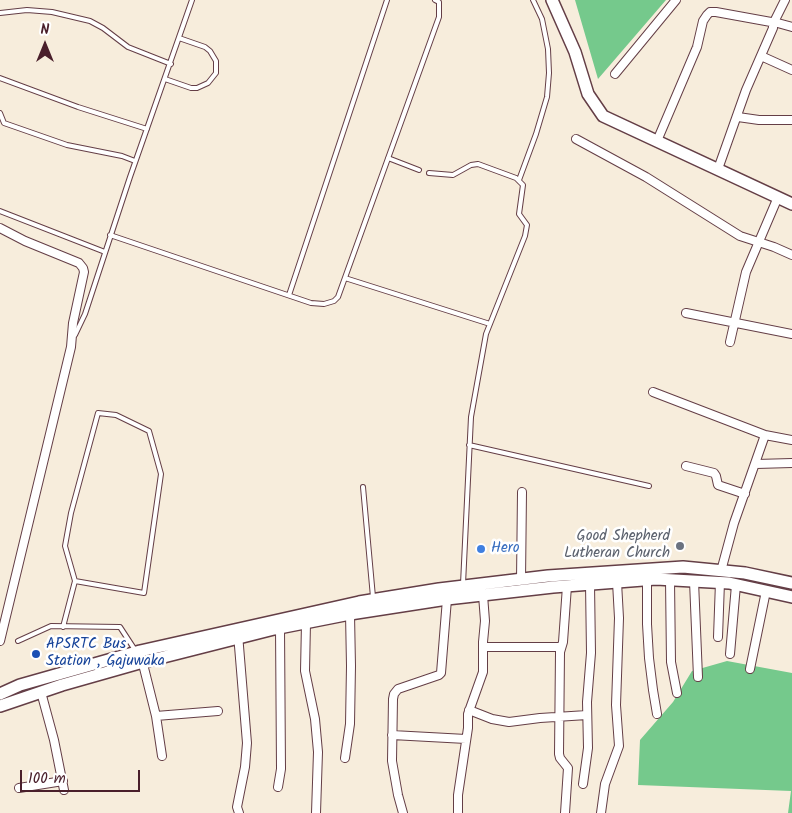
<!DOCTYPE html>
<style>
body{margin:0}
#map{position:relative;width:792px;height:813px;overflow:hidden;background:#f7eddc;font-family:Kalam,sans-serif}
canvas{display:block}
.north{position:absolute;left:20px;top:20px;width:50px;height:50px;-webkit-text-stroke:4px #fff;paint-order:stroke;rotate:0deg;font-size:14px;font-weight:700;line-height:20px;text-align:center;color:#4a1f2b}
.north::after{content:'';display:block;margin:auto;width:18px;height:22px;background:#4a1f2b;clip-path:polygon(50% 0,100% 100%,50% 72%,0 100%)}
.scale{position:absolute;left:20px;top:770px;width:120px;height:22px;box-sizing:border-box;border:2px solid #4a1f2b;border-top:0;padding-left:6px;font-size:15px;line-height:18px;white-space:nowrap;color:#4a1f2b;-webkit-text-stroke:4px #fff;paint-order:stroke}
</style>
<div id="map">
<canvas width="792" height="813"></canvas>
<div class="north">N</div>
<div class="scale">100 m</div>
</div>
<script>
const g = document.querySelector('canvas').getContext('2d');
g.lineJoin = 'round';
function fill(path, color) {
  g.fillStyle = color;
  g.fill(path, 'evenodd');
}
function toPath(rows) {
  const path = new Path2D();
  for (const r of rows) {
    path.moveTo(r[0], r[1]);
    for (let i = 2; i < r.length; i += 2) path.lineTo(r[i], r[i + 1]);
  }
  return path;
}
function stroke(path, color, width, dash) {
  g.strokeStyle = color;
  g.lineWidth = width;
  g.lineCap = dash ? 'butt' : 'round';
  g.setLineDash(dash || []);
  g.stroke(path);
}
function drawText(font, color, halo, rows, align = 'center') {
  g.font = font + ' Kalam,sans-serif';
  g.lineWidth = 5;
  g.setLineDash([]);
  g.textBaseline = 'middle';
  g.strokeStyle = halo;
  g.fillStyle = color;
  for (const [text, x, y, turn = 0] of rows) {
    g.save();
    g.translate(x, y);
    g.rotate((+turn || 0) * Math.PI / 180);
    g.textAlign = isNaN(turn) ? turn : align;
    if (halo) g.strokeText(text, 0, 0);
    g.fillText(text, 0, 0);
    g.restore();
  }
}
fill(toPath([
 [575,0,666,0,598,79],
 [727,661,792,673,792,813,788,813,791,791,638,785,640,740,673,702,692,671]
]), '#75c98c');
const lane = toPath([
 [0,13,27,10,52,12,90,21,103,28,128,47,171,64],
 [0,78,78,107,147,129],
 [165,79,191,88,197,88,208,83,216,73,216,61,210,51,205,47,179,38],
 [0,113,4,123,67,145,122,156,135,161],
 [388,158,419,170],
 [429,173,453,175,471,165,478,164,516,178,523,185,519,214,527,225,525,236,486,334,471,417,463,584],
 [519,180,536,134,547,97,549,73,548,49,542,19,533,0],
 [0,211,105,252],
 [110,235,311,303,324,304,334,301,338,297,439,17,439,2,435,0],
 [345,278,490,324],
 [289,295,387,0],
 [75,335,85,314,130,177,192,0],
 [469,445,649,486],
 [363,487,373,597],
 [63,627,75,581,144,593,161,474,149,431,116,415,98,413,71,513,65,546,75,581],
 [18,641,51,626,120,627,135,650]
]);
const street = toPath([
 [774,22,792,27],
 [773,24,785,0],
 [761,56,792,70],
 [615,74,676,0],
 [738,117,759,120,792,120],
 [576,139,646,177,740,236,774,247,792,255],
 [657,141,697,47,703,21,707,15,710,12,716,12,771,22,773,24,773,28,746,90,718,169],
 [0,228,25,241,79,263,83,268,84,272,73,323,71,347,0,641],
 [686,313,792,334],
 [730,342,746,272,778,197],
 [653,392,765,435,792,440],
 [756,464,792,463],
 [686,466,714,473,716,476,718,485,745,494],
 [721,571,734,523,765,435],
 [521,580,522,492],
 [647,580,647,624,649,658,653,690,657,714],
 [670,580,671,662,677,693],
 [694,581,698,677],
 [306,623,305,671,315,719,318,752,316,813],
 [238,634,247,743,245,767,237,807,239,813],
 [718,637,720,582],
 [483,647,561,647],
 [730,654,736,585],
 [142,660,156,716,162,756],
 [750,669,766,591],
 [41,692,54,740,64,790],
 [469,710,492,719,509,722,540,718,587,715],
 [156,716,218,711],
 [392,735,466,739],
 [345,758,350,724,351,666,350,614],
 [583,784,588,748,587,702,591,653,590,584],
 [278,787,281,769,280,628],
 [19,788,63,781],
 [403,813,398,795,392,761,393,699,394,694,398,689,439,675,441,673,447,599],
 [458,813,458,795,468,728,468,714,483,672,483,642,485,621,483,595],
 [565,813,568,768,560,758,559,754,560,652,563,642,567,586],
 [601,813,605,784,619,746,616,705,619,618,617,582]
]);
const secondary = toPath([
 [552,0,575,52,588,94,603,116,792,204],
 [0,694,20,685,140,651,359,602,439,589,548,576,683,567,745,573,792,583],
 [0,706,62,685,136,664,274,629,350,614,447,599,553,587,656,579,729,583,792,597]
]);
stroke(lane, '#643e46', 6);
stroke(street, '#643e46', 10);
stroke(secondary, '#643e46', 14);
stroke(lane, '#fff', 4);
stroke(street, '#fff', 8);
stroke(secondary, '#fff', 11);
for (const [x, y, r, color] of [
 [680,546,5,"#6b7280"],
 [481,549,5,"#3f7fe0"],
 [36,654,5,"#1a4fb4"]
]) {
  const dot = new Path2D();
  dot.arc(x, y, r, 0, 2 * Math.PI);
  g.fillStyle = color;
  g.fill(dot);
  stroke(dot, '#fff', 2);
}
drawText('15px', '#5b616d', '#fff', [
 ["Good Shepherd",670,537],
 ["Lutheran Church",670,554]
], 'right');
drawText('15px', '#366cbe', '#fff', [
 ["Hero",491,549]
], 'left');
drawText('15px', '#164399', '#fff', [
 ["APSRTC Bus",46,645],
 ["Station , Gajuwaka",46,662]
], 'left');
</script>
